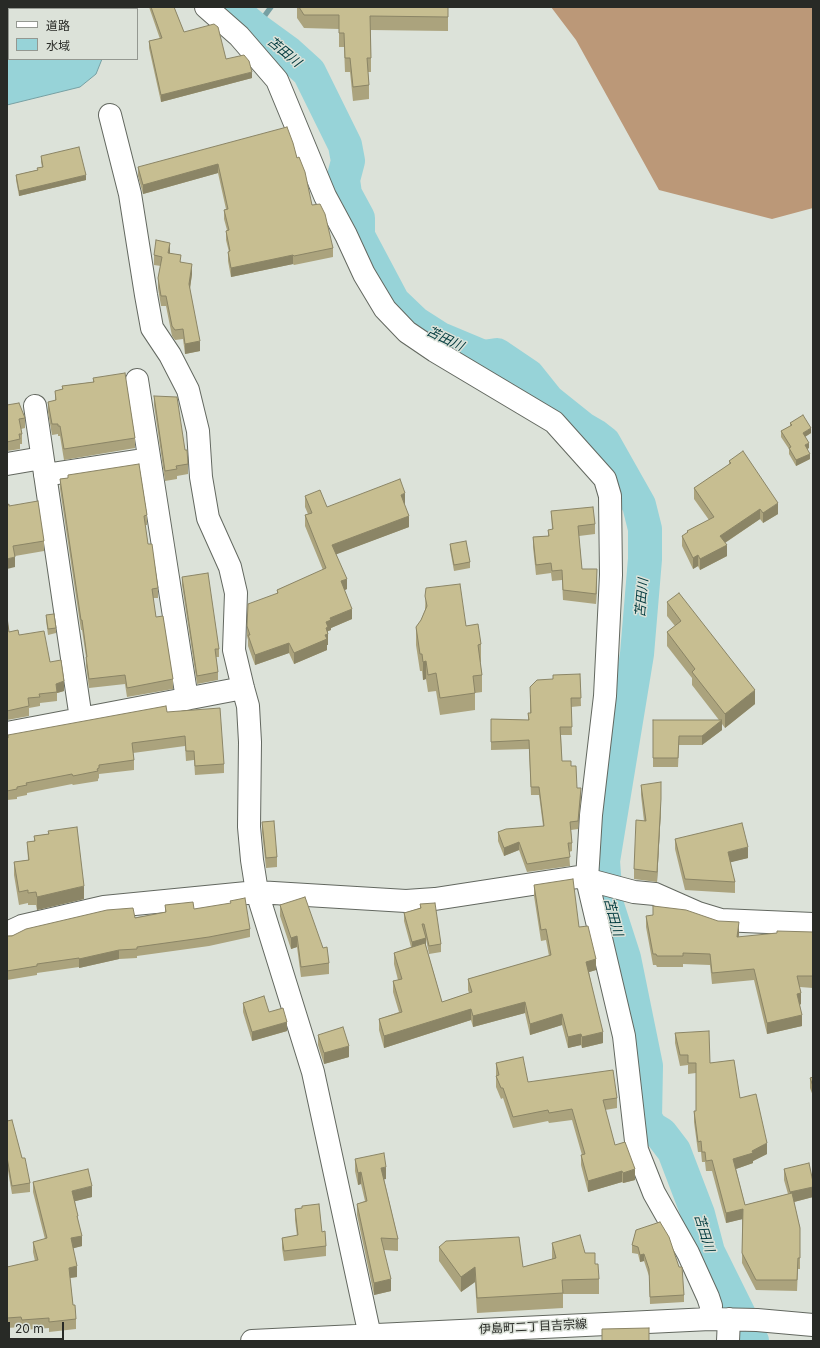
<!DOCTYPE html>
<meta charset="utf-8">
<style>
body{margin:0}
#map{position:relative;width:820px;height:1348px;overflow:hidden;background:#dce2d9;font-family:Inter,"Noto Sans JP",sans-serif}
canvas{display:block}
.frame{position:absolute;inset:0;border:8px solid #282a26;pointer-events:none}
.legend{position:absolute;left:8px;top:8px;width:130px;height:52px;box-sizing:border-box;background:#dce2d9;border:1px solid #949891;margin:0;padding:5px 7px;list-style:none;font-size:12px;color:#282a26}
.legend li{display:flex;align-items:center;gap:8px;height:20px}
.legend b{width:20px;border:1px solid #949891}
.scale{position:absolute;left:8px;top:1322px;width:56px;height:18px;box-sizing:border-box;border:2px solid #282a26;border-top:0;padding-left:5px;font-size:12px;line-height:14px;white-space:nowrap;color:#282a26;-webkit-text-stroke:3px #dce2d9;paint-order:stroke}
</style>
<div id="map">
<canvas width="820" height="1348"></canvas>
<div class="frame"></div>
<ul class="legend">
<li><b style="height:5px;background:#fff"></b>道路</li>
<li><b style="height:11px;background:#97d3d8"></b>水域</li>
</ul>
<div class="scale">20 m</div>
</div>
<script>
const g = document.querySelector('canvas').getContext('2d');
g.lineJoin = 'round';
function fill(path, color) {
  g.fillStyle = color;
  g.fill(path, 'evenodd');
}
function toPath(rows) {
  const path = new Path2D();
  for (const r of rows) {
    path.moveTo(r[0], r[1]);
    for (let i = 2; i < r.length; i += 2) path.lineTo(r[i], r[i + 1]);
  }
  return path;
}
function stroke(path, color, width, dash) {
  g.strokeStyle = color;
  g.lineWidth = width;
  g.lineCap = dash ? 'butt' : 'round';
  g.setLineDash(dash || []);
  g.stroke(path);
}
function drawText(font, color, halo, rows, align = 'center') {
  g.font = font + ' Inter,"Noto Sans JP",sans-serif';
  g.lineWidth = 3;
  g.setLineDash([]);
  g.textBaseline = 'middle';
  g.strokeStyle = halo;
  g.fillStyle = color;
  for (const [text, x, y, turn = 0] of rows) {
    g.save();
    g.translate(x, y);
    g.rotate((+turn || 0) * Math.PI / 180);
    g.textAlign = isNaN(turn) ? turn : align;
    if (halo) g.strokeText(text, 0, 0);
    g.fillText(text, 0, 0);
    g.restore();
  }
}
fill(toPath([
 [551,7,813,7,813,208,772,219,659,190,576,40]
]), '#bb9878');
const water = toPath([
 [7,7,94,7,95,9,9,9,9,59,102,59,96,74,80,87,7,105,7,7]
]);
fill(water, '#97d3d8');
stroke(water, '#76a0a3', 1);
stroke(toPath([
 [255,29,271,7]
]), '#76a0a3', 5.5);
stroke(toPath([
 [229,7,255,29,288,53,309,72,345,145,348,161,343,180,345,194,358,218,358,236,393,302,415,323,440,339,483,357,497,355,528,376,548,401,583,429,595,436,604,443,639,505,645,529,645,559,637,654,603,861,606,902,624,958,646,1066,645,1118,651,1128,661,1134,674,1151,698,1214,708,1252,752,1341]
]), '#97d3d8', 34);
const minor = toPath([
 [206,7,239,36,277,80,325,196,346,235,364,274,385,309,407,332,435,351,554,422,605,479,610,496,611,575,605,696,591,815,587,879,624,1036,637,1150,654,1193,688,1253,708,1297,711,1306,710,1319],
 [110,115,130,194,146,295,152,328,170,355,188,390,198,431,201,477,208,518,230,567,236,593,234,650,243,688,248,706,250,742,249,827,252,860,257,892,313,1072,370,1336],
 [137,380,187,699],
 [35,406,81,719],
 [7,464,42,458],
 [45,475,149,459],
 [7,733,243,688],
 [7,933,22,926,104,907,257,892,406,901,435,899,578,877,634,892,655,894,698,913,721,920,813,924],
 [252,1341,710,1319,757,1320,813,1325],
 [728,1341,729,1319]
]);
stroke(minor, '#636860', 24);
stroke(minor, '#fff', 22);
fill(toPath([
 [149,7,174,7,184,32,226,59,252,78,161,102,149,48,149,41,160,39],
 [290,7,448,7,448,31,371,30,371,72,368,72,369,85,369,99,353,101,350,72,345,72,344,47,339,47,339,29,304,28,297,18,297,8,290,8],
 [41,156,86,180,19,196,16,180,16,175,37,170,42,167,41,162],
 [297,158,312,205,333,248,333,257,294,265,293,264,231,277,228,261,228,252,229,252,226,240,226,231,227,230,224,219,224,210,226,209,218,173,143,194,138,176,138,167],
 [170,253,181,262,192,274,190,289,200,351,185,354,183,339,175,340,172,336,166,306,161,306,158,288,158,278,161,266,154,265,154,255],
 [93,378,135,438,135,448,64,460,60,436,58,436,58,434,52,435,48,412,48,402,55,401,55,391,62,389,62,386,93,382],
 [154,396,185,450,188,464,188,474,177,476,177,479,165,481,154,405],
 [7,405,25,418,25,428,21,429,22,434,22,444,20,444,20,449,7,451],
 [790,423,811,433,805,437,809,448,807,449,810,459,796,466,789,454,789,449,781,437,781,431,790,426],
 [729,461,778,514,763,523,760,519,725,543,727,556,700,570,698,566,693,569,682,546,682,536,687,533,687,531,709,520,694,499,694,488,729,465],
 [68,475,147,515,147,525,145,525,148,544,158,588,158,598,153,598,156,617,173,679,173,689,127,697,125,684,89,688,86,666,86,657,82,630,81,630,60,489,60,479,68,478],
 [305,496,327,507,405,504,404,504,409,527,336,554,347,589,344,590,352,619,331,628,331,630,328,631,328,645,327,645,327,650,294,664,289,653,255,665,248,646,248,640,247,636,247,626,277,594,277,590,323,570,305,526,305,515,308,514,305,507],
 [9,506,44,541,44,551,15,556,15,567],
 [551,511,595,524,595,534,579,536,582,569,597,579,596,604,563,600,562,580,552,581,551,573,536,575,533,547,533,537,548,536,548,530,552,529],
 [450,544,470,562,470,568,454,571,450,549],
 [182,577,219,649,219,657,216,657,218,672,218,680,197,684,182,585],
 [426,588,466,626,481,644,481,662,480,662,482,675,482,692,475,693,475,710,440,715,436,691,428,692,426,679,423,680,422,671,420,671,416,645,416,627,421,620,425,610],
 [667,602,755,704,725,728,722,724,722,730,702,745,679,745,678,767,653,767,653,720,719,720,692,685,692,678,667,646,667,632,675,626,667,616],
 [46,615,56,628,56,633,48,635,46,620],
 [7,617,9,632,19,635,50,662,64,691,57,693,57,701,40,703,40,706,29,708,29,716,7,720],
 [580,674,581,706,571,707,572,735,561,735,562,761,571,766,577,788,581,796,578,829,571,830,572,843,572,851,569,852,570,866,527,872,519,850,504,856,498,841,498,832,543,826,539,795,531,795,529,749,491,750,491,719,528,720,528,713,530,713,530,695,553,679],
 [167,712,224,764,224,773,195,775,194,760,186,761,185,746,133,753,134,760,134,770,99,774,99,778,98,779,98,781,73,785,72,784,27,793,27,795,17,797,17,799,7,800,7,738],
 [641,785,661,809,657,882,634,879,634,869,644,821,641,795],
 [262,822,277,857,277,867,266,868,262,832],
 [48,831,84,899,37,910,36,905,28,905,28,903,19,905,14,875,14,862,28,860,27,842,34,841,34,836,48,834],
 [675,839,748,858,730,862,735,882,735,893,685,890,675,849],
 [534,885,579,927,596,970,589,972,603,1043,582,1048,581,1045,568,1048,562,1025,530,1035,525,1013,473,1027,471,1020,384,1048,379,1030,379,1019,399,1012,393,992,393,981,398,980,394,964,394,953,411,947,404,921,404,913,420,908,420,904,441,944,441,952,429,954,426,939,426,946,442,1002,469,993,468,990,468,979,549,956,546,940,541,941,534,896],
 [165,905,194,909,250,929,250,937,209,946,137,956,137,958,119,959,79,968,79,967,37,973,37,975,7,980,7,936,165,913],
 [280,905,323,948,329,963,329,974,301,977,297,947,291,949,280,916],
 [646,916,739,933,739,937,813,932,813,988,800,987,801,1004,800,1005,802,1026,767,1034,754,980,712,984,710,965,683,964,683,967,657,967,656,965,653,965,646,927],
 [243,1003,269,1012,287,1031,252,1041,243,1012],
 [675,1033,710,1063,740,1098,767,1154,753,1161,753,1163,736,1169,745,1205,788,1194,784,1180,784,1169,813,1182,813,1197,794,1202,800,1228,800,1269,798,1269,797,1291,756,1290,742,1263,742,1219,726,1223,712,1171,706,1171,705,1162,702,1162,701,1152,698,1152,694,1122,694,1111,696,1111,696,1073,688,1074,688,1065,680,1066,675,1043],
 [318,1035,349,1057,324,1064,318,1045],
 [496,1063,528,1082,617,1098,617,1108,605,1110,615,1145,635,1180,623,1183,622,1182,588,1192,581,1165,581,1155,582,1155,572,1120,549,1123,548,1121,513,1128,503,1098,501,1099,496,1087],
 [813,1077,813,1096,810,1088,810,1078],
 [7,1121,22,1158,30,1183,30,1192,12,1194,7,1165],
 [355,1159,386,1179,384,1179,398,1239,398,1251,384,1250,391,1291,374,1295,357,1215,357,1204,365,1201,361,1184,358,1185,355,1171],
 [33,1182,92,1197,75,1201,82,1246,73,1248,77,1277,70,1278,73,1305,76,1319,76,1329,49,1332,49,1328,22,1330,21,1327,7,1328,7,1267,35,1261,33,1252,33,1242,45,1239,33,1192],
 [302,1206,322,1232,326,1246,326,1256,284,1261,282,1248,282,1238,297,1236,295,1220,295,1209,302,1208],
 [636,1230,684,1295,684,1302,650,1304,649,1276,644,1261,640,1262,638,1254,632,1253,632,1245],
 [552,1243,585,1253,595,1264,599,1279,599,1294,563,1294,563,1308,477,1313,475,1282,461,1292,439,1261,439,1247,523,1267,552,1259]
]), '#aba37d');
fill(toPath([
 [252,72,252,78,161,102,161,95],
 [218,164,218,173,143,194,143,185],
 [86,175,86,180,19,196,19,191],
 [170,243,170,253,168,253],
 [293,255,293,264,231,277,231,268],
 [192,264,192,274,189,294,189,284],
 [200,341,200,351,185,354,185,344],
 [811,428,811,433,803,438,803,433],
 [809,443,809,448,805,450,805,445],
 [810,454,810,459,796,466,796,460],
 [405,493,405,504,401,505,401,495],
 [778,503,778,514,763,523,763,513],
 [760,509,760,519,720,546,720,536],
 [409,516,409,527,332,556,332,545],
 [727,545,727,556,700,570,700,559],
 [698,555,698,566,693,569,693,558],
 [15,557,15,567,7,569,7,559],
 [597,569,597,579,596,604,596,594],
 [347,579,347,589,341,592,341,581],
 [352,609,352,619,331,628,331,630,328,631,328,645,327,645,327,650,294,664,294,653,330,618],
 [289,643,289,653,255,665,255,655],
 [426,661,426,679,423,680,423,662],
 [64,681,64,691,57,693,56,684],
 [755,690,755,704,725,728,725,714],
 [722,720,722,730,702,745,702,736],
 [581,788,581,796,578,829,578,821],
 [661,799,661,809,657,882,657,872],
 [519,842,519,850,504,856,504,848],
 [748,847,748,858,728,863,728,852],
 [84,886,84,899,37,910,37,897],
 [739,922,739,933,737,948,737,937],
 [297,936,297,947,291,949,291,938],
 [426,938,426,947,412,951,412,942],
 [119,950,119,959,79,968,79,959],
 [596,959,596,970,586,973,586,962],
 [801,993,801,1004,797,1005,797,994],
 [525,1002,525,1013,473,1027,473,1016],
 [471,1009,471,1020,384,1048,384,1036],
 [562,1014,562,1025,530,1035,530,1024],
 [802,1015,802,1026,767,1034,767,1023],
 [287,1022,287,1031,252,1041,252,1032],
 [603,1032,603,1043,582,1048,582,1037],
 [581,1034,581,1045,568,1048,568,1037],
 [349,1046,349,1057,324,1064,324,1053],
 [767,1143,767,1154,753,1161,753,1163,733,1170,733,1159],
 [386,1167,386,1179,381,1180,381,1168],
 [635,1169,635,1180,623,1183,623,1173],
 [622,1171,622,1182,588,1192,588,1181],
 [361,1172,361,1184,358,1185,358,1173],
 [92,1186,92,1197,72,1202,72,1191],
 [813,1187,813,1197,790,1203,790,1192],
 [743,1209,743,1219,726,1223,726,1213],
 [82,1236,82,1246,71,1249,71,1238],
 [644,1254,644,1261,640,1262,640,1255],
 [77,1266,77,1277,69,1278,69,1268],
 [475,1267,475,1282,461,1292,461,1277],
 [391,1279,391,1291,374,1295,374,1283]
]), '#8b8566');
const building = toPath([
 [151,7,174,7,184,32,214,24,218,27,226,59,244,55,249,61,252,72,161,95,149,41,162,38,151,7],
 [299,7,448,7,448,17,370,16,371,58,367,58,369,85,353,87,350,58,345,58,344,33,339,33,339,15,304,15,299,7],
 [287,127,293,143,297,158,299,157,305,172,312,205,320,204,325,214,333,248,294,256,293,255,231,268,228,252,230,251,226,231,229,230,224,210,228,209,218,164,143,185,138,167,287,127],
 [79,147,86,175,19,191,16,175,38,170,37,168,43,167,41,156,79,147],
 [156,240,170,243,168,253,181,255,180,262,192,264,189,284,200,341,185,344,183,329,175,330,172,326,166,296,161,296,158,278,162,257,154,255,156,240],
 [125,373,135,438,64,449,60,426,58,426,58,424,52,424,48,402,56,400,55,391,63,389,62,386,94,382,93,378,125,373],
 [154,396,177,397,185,450,187,450,188,464,176,466,177,469,165,471,154,396],
 [19,403,25,418,19,419,22,434,19,434,20,439,7,442,7,405,19,403],
 [803,415,811,428,803,433,809,443,805,445,810,454,796,460,789,448,791,447,781,431,792,425,790,423,803,415],
 [743,451,778,503,763,513,760,509,720,536,727,545,700,559,698,555,693,558,682,536,688,532,687,531,714,517,694,488,731,463,729,461,743,451],
 [139,464,147,515,144,516,148,544,152,544,158,588,152,589,156,617,163,616,173,679,127,688,125,675,89,679,86,657,87,657,82,620,81,620,60,479,68,478,68,475,139,464],
 [400,479,405,493,401,495,409,516,332,545,347,579,341,581,352,609,330,618,331,620,326,622,328,627,326,628,328,634,325,635,327,639,294,653,289,643,255,655,248,635,250,635,247,626,248,604,278,593,277,590,326,568,305,515,312,513,305,496,320,490,327,507,400,479],
 [38,501,44,541,13,546,15,557,7,559,7,505,9,504,9,506,38,501],
 [593,507,595,524,578,526,582,569,597,569,596,594,563,590,562,570,552,571,551,563,536,565,533,537,549,536,548,530,553,529,551,511,593,507],
 [466,541,470,562,454,565,450,544,466,541],
 [208,573,219,649,215,649,218,672,197,676,182,577,208,573],
 [460,584,466,626,478,624,481,644,478,645,482,675,473,676,475,693,440,698,436,673,428,675,426,661,423,662,422,654,420,654,416,627,421,620,427,606,425,596,426,588,460,584],
 [679,593,755,690,725,714,692,672,695,669,667,632,681,621,667,602,679,593],
 [54,614,56,628,48,629,46,615,54,614],
 [7,617,9,632,18,630,19,635,44,631,50,662,61,660,64,681,56,684,57,692,39,694,40,697,28,698,29,706,7,711,7,617],
 [580,674,581,698,571,698,572,727,560,727,562,761,571,761,571,766,576,766,577,788,581,788,578,821,570,822,572,843,568,843,570,857,527,864,519,842,504,848,498,832,506,829,544,826,539,787,531,787,529,740,491,742,491,719,529,720,528,713,531,713,530,687,537,680,553,679,553,675,580,674],
 [166,706,167,712,220,708,224,764,195,766,194,751,186,751,185,736,132,743,134,760,99,765,99,768,97,769,98,771,73,776,72,774,26,783,27,785,17,787,17,789,7,791,7,738,8,738,8,735,166,706],
 [653,720,722,720,702,736,679,736,678,758,653,758,653,720],
 [661,782,661,799,657,872,634,869,636,820,646,821,641,785,661,782],
 [274,821,277,857,266,858,262,822,274,821],
 [742,823,748,847,728,852,735,882,685,879,675,839,742,823],
 [77,827,84,886,37,897,36,892,28,893,28,890,19,892,14,862,29,860,27,842,35,841,34,836,49,834,48,831,77,827],
 [573,879,579,927,588,926,596,959,586,962,603,1032,582,1037,581,1034,568,1037,562,1014,530,1024,525,1002,473,1016,471,1009,384,1036,379,1019,402,1012,393,981,402,979,394,953,425,943,442,1002,472,992,468,979,551,955,546,929,541,930,534,885,573,879],
 [305,897,323,948,327,947,329,963,301,967,297,936,291,938,280,905,305,897],
 [245,898,250,929,209,937,137,947,137,949,119,950,79,959,79,958,37,964,37,966,7,971,7,936,12,936,26,929,107,910,133,908,135,918,166,912,165,905,193,902,194,909,231,903,230,901,245,898],
 [435,903,441,944,429,946,424,924,422,924,426,938,412,942,404,913,421,908,420,904,435,903],
 [653,906,686,910,718,921,739,922,737,937,777,933,777,931,813,932,813,976,797,976,801,993,797,994,802,1015,767,1023,754,969,712,973,710,954,683,953,683,956,657,956,656,954,653,954,646,916,653,915,653,906],
 [264,996,269,1012,283,1008,287,1022,252,1032,243,1003,264,996],
 [343,1027,349,1046,324,1053,318,1035,343,1027],
 [709,1031,710,1063,734,1060,740,1098,756,1094,767,1143,752,1151,753,1153,733,1159,745,1205,792,1193,800,1228,800,1258,798,1258,797,1280,756,1280,742,1253,743,1209,726,1213,712,1160,706,1161,705,1152,702,1152,701,1141,698,1142,694,1111,696,1111,696,1063,688,1063,688,1055,680,1055,675,1033,709,1031],
 [523,1057,528,1082,613,1070,617,1098,603,1100,615,1145,625,1142,635,1169,623,1173,622,1171,588,1181,581,1155,585,1154,572,1109,549,1113,548,1110,513,1117,503,1088,501,1088,496,1076,499,1075,496,1063,523,1057],
 [813,1077,813,1086,810,1078,813,1077],
 [12,1120,22,1158,25,1158,30,1183,12,1186,7,1157,7,1121,12,1120],
 [384,1153,386,1167,381,1168,398,1239,381,1238,391,1279,374,1283,357,1204,367,1201,361,1172,358,1173,355,1159,384,1153],
 [809,1163,813,1182,813,1187,790,1192,784,1169,809,1163],
 [88,1169,92,1186,72,1191,78,1216,77,1216,82,1236,71,1238,77,1266,69,1268,73,1305,75,1305,76,1319,49,1322,49,1318,22,1320,21,1317,7,1318,7,1267,38,1260,33,1242,47,1238,33,1182,88,1169],
 [319,1204,322,1232,325,1231,326,1246,284,1251,282,1238,298,1235,295,1209,302,1208,302,1206,319,1204],
 [660,1222,669,1237,679,1267,682,1267,684,1295,650,1297,649,1269,644,1254,640,1255,638,1247,632,1245,636,1230,660,1222],
 [580,1235,585,1253,595,1253,595,1264,598,1264,599,1279,562,1280,563,1293,477,1298,475,1267,461,1277,439,1247,446,1241,519,1237,523,1267,556,1258,552,1243,580,1235],
 [649,1328,649,1341,602,1341,602,1329,649,1328]
]);
fill(building, '#c7be91');
stroke(building, '#8b8566', 1);
drawText('12px', '#282a26', '#dce2d9', [
 ["伊島町二丁目吉宗線",533,1327,-3]
]);
drawText('italic 13px', '#003a3e', '#dce2d9', [
 ["苫田川",284,52,39],
 ["苫田川",445,339,26],
 ["苫田川",642,598,-85],
 ["苫田川",613,917,75],
 ["苫田川",704,1233,73]
]);
</script>
